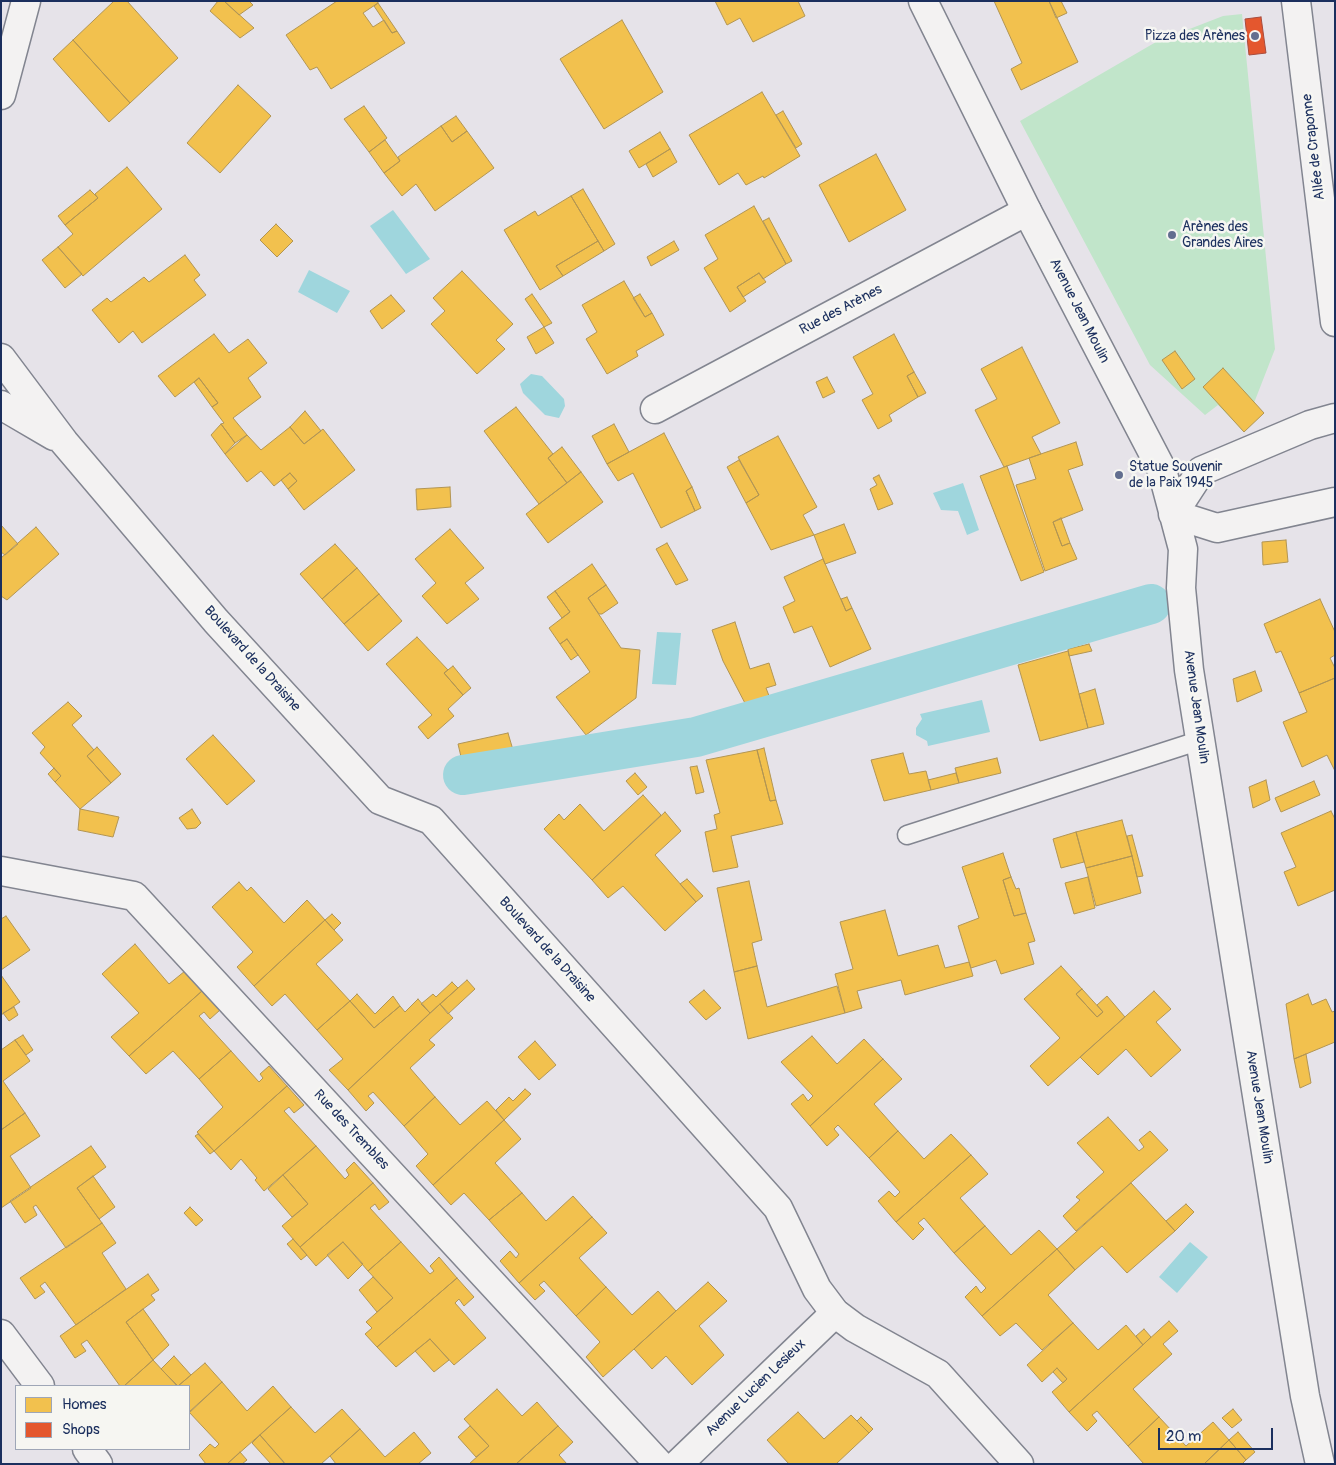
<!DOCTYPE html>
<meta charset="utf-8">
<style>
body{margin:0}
#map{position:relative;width:1336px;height:1465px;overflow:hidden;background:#e6e3e9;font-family:Pangolin,sans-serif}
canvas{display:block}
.frame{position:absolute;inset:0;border:2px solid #1b2f5e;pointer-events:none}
.legend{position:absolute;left:15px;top:1385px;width:175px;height:65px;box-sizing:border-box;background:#f6f6f2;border:1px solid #9ea6b7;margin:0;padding:6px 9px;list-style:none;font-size:15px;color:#1b2f5e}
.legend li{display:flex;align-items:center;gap:10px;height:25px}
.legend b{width:25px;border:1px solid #9ea6b7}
.scale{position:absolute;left:1158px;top:1428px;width:115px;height:22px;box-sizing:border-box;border:2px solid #1b2f5e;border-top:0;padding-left:6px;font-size:15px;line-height:18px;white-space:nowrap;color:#1b2f5e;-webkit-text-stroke:4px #f6f6f2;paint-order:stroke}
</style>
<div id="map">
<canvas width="1336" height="1465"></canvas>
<div class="frame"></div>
<ul class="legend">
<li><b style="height:14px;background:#f2c14e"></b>Homes</li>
<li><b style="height:14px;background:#e4572e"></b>Shops</li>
</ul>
<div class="scale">20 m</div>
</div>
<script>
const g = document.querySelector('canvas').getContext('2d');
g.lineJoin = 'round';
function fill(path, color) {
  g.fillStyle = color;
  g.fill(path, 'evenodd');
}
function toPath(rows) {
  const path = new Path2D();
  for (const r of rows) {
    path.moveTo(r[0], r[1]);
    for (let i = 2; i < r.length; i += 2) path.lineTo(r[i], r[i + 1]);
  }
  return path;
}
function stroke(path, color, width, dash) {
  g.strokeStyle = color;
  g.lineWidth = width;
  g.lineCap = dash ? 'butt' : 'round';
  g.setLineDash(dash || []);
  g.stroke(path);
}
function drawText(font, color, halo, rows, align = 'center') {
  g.font = font + ' Pangolin,sans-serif';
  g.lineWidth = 5;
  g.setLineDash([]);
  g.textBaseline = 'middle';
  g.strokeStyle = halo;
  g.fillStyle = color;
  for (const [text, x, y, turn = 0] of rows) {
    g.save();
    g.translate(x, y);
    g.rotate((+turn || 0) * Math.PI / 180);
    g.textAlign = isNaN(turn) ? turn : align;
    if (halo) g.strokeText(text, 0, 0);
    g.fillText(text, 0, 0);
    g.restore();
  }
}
fill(toPath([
 [1242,14,1275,349,1254,403,1264,413,1244,432,1218,405,1205,415,1150,365,1020,121,1156,42,1223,16]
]), '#c1e5ca');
fill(toPath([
 [393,210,430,259,406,274,370,226],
 [309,270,350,291,337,313,298,292],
 [531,374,542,376,564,399,565,406,559,418,545,415,523,393,520,384],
 [963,483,979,530,967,535,958,511,941,510,933,493],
 [657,632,681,633,676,685,652,684],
 [982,700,990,732,928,746,927,741,916,735,916,728,922,719,920,714],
 [1190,1242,1208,1257,1177,1293,1159,1277]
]), '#9fd6dd');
const homes = toPath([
 [114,1,127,1,178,58,130,103,73,40,114,1],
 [218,1,224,1,254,28,240,38,210,11,218,1],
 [224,1,249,1,253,5,239,15,224,1],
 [337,1,377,1,378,3,363,13,373,27,384,20,392,33,397,31,405,43,331,89,317,67,310,70,286,35,337,1],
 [715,1,798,1,805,16,753,42,740,18,727,25,715,1],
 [994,1,1049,1,1078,62,1021,90,1011,69,1022,63,994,1],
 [1049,1,1061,1,1067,13,1056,18,1049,1],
 [378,3,397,31,392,33,374,6,378,3],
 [622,20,663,92,604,129,560,59,622,20],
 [73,40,130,103,109,122,53,59,73,40],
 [238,85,271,116,220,173,187,143,238,85],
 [762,92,800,156,764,178,763,176,746,185,738,173,719,185,689,135,762,92],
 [364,106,387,138,369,152,344,119,364,106],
 [783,111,802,144,796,148,776,115,783,111],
 [456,116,467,131,452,142,441,126,456,116],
 [441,126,452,142,467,131,494,168,435,211,416,184,402,196,384,173,400,161,398,157,441,126],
 [660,132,670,149,639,168,629,151,660,132],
 [385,140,400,161,384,173,369,152,385,140],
 [670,149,677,162,653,177,646,164,670,149],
 [876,154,906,210,849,242,819,185,876,154],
 [127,167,162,209,83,276,58,247,73,234,65,225,98,198,95,194,127,167],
 [583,189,615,244,604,251,571,196,583,189],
 [90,190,98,198,65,225,58,216,90,190],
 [571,196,598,241,556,266,563,276,540,290,504,230,535,211,538,216,571,196],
 [754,206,786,264,763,279,759,273,737,287,746,301,730,312,704,268,718,259,705,235,754,206],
 [769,218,792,261,786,264,763,221,769,218],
 [276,224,293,241,277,257,260,240,276,224],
 [598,241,604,251,563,276,556,266,598,241],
 [674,241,679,250,651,266,647,257,674,241],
 [58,247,82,274,65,288,42,260,58,247],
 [185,255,200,275,194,280,206,295,142,343,133,331,119,343,92,310,107,298,111,302,144,277,149,282,185,255],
 [462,271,513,324,496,340,505,349,477,374,431,324,445,311,433,298,462,271],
 [759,273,766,282,743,297,737,287,759,273],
 [624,281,645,317,652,313,664,335,636,351,638,356,607,374,586,339,597,332,582,305,624,281],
 [532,294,552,323,544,327,525,299,532,294],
 [640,294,652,313,645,317,633,298,640,294],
 [391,295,405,311,382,329,370,311,391,295],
 [544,327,554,343,536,354,527,337,544,327],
 [214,334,229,353,248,339,267,363,248,378,261,397,233,418,247,435,235,443,221,424,224,423,212,407,218,403,199,378,175,397,158,376,214,334],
 [894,334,914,372,907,376,918,397,889,415,892,421,878,429,862,400,873,394,853,357,894,334],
 [1022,347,1060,423,1032,437,1041,454,1004,467,975,410,997,399,981,369,1022,347],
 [1175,351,1195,379,1182,389,1162,360,1175,351],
 [1223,368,1264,413,1244,432,1203,387,1223,368],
 [914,372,926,393,918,397,907,376,914,372],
 [827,377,835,392,823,398,816,382,827,377],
 [199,378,218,403,212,407,194,382,199,378],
 [516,407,553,454,548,458,567,483,539,504,484,431,516,407],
 [305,411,321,431,304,444,290,427,305,411],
 [221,424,235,443,225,454,211,435,221,424],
 [614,424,629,452,607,464,592,436,614,424],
 [290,427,304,444,323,429,355,470,304,510,288,489,297,481,290,473,274,486,261,471,247,482,225,454,247,435,261,450,290,427],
 [664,433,692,487,686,491,695,511,661,528,633,473,618,481,607,464,664,433],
 [778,436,817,507,803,515,814,535,771,550,746,503,759,495,738,457,778,436],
 [1076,442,1083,465,1068,470,1083,510,1053,522,1062,546,1070,543,1077,559,1045,571,1016,485,1036,479,1029,458,1076,442],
 [562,447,581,472,567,483,548,458,562,447],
 [739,460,759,495,746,503,727,467,739,460],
 [1007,466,1044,572,1021,581,980,476,1007,466],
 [581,472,603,502,548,543,526,514,581,472],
 [290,473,297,481,288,489,281,480,290,473],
 [879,475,893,504,878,510,870,489,877,485,873,478,879,475],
 [450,487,451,507,417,510,416,489,450,487],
 [692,487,701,508,695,511,686,491,692,487],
 [1061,518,1070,543,1062,546,1053,522,1061,518],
 [844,524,856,553,825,564,814,535,844,524],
 [1,525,18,544,5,555,1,552,1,525],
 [36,527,59,554,7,600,1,596,1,558,36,527],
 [450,529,484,568,465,583,479,599,447,624,422,596,436,583,415,559,450,529],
 [1286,540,1288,562,1263,565,1262,542,1286,540],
 [667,543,688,580,676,585,656,549,667,543],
 [335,544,357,568,322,599,300,574,335,544],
 [823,559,846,611,852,608,871,649,830,667,812,626,794,633,783,607,795,601,784,577,823,559],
 [592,564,606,585,588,598,621,648,640,650,636,698,586,735,556,697,590,672,567,639,560,644,549,628,570,612,555,591,592,564],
 [357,568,379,594,344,624,322,599,357,568],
 [606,585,618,603,602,614,599,614,588,598,606,585],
 [555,591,570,612,562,618,547,597,555,591],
 [379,594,402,621,368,651,344,624,379,594],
 [847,597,852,608,846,611,841,599,847,597],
 [1320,599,1335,632,1335,655,1330,658,1335,668,1335,678,1299,693,1281,651,1276,653,1264,624,1320,599],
 [735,622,750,669,769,663,776,685,766,688,771,701,747,707,723,661,712,630,735,622],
 [417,637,448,670,444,673,463,695,448,709,454,716,428,739,418,727,432,715,386,664,417,637],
 [567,639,578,655,571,660,560,644,567,639],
 [1089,644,1092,651,1069,656,1068,649,1089,644],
 [1068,651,1088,728,1040,741,1018,665,1068,651],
 [453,666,471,688,463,695,444,673,453,666],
 [1255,671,1262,691,1237,702,1233,679,1255,671],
 [1335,678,1335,771,1327,755,1302,767,1283,722,1307,712,1299,693,1335,678],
 [1095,689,1104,724,1088,728,1079,694,1095,689],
 [68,702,82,716,72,725,94,750,87,756,111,783,80,809,55,782,61,776,40,753,45,747,32,733,68,702],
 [508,733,513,750,462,761,458,744,508,733],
 [213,735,255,781,227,805,186,759,213,735],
 [97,747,121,774,111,783,87,756,97,747],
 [764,748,776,800,770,801,757,750,764,748],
 [757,750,770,801,776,800,783,824,731,836,738,867,713,872,705,832,717,829,714,815,720,813,706,760,757,750],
 [903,753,909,774,926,771,931,790,884,801,871,760,903,753],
 [997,758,1001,773,959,783,955,768,997,758],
 [697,766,704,792,696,794,690,767,697,766],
 [54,768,61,776,55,782,48,774,54,768],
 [635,773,647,787,638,795,626,781,635,773],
 [956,773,959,783,931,790,928,780,956,773],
 [1266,780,1270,800,1253,808,1249,787,1266,780],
 [1314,781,1320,795,1281,812,1275,798,1314,781],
 [643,795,661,815,592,880,544,829,559,814,564,820,580,804,604,831,643,795],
 [80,809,119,817,113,837,78,830,80,809],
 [192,809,201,823,196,828,187,829,179,818,192,809],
 [1331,811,1335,819,1335,890,1298,906,1284,872,1296,867,1281,833,1331,811],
 [665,812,681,831,655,855,696,902,665,931,623,886,608,898,592,880,665,812],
 [1122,820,1132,856,1086,868,1076,832,1122,820],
 [1076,832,1084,862,1061,868,1053,839,1076,832],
 [1132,835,1143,876,1137,877,1132,856,1127,836,1132,835],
 [1003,853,1011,877,1003,880,1014,916,1026,913,1035,941,1028,943,1034,964,1001,974,996,960,971,968,958,926,979,918,962,867,1003,853],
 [1132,856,1141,893,1096,906,1086,868,1132,856],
 [1011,877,1016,889,1019,888,1026,913,1014,916,1003,880,1011,877],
 [1088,877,1095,908,1074,914,1065,883,1088,877],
 [687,879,703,896,696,902,680,884,687,879],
 [749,881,762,940,752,943,757,966,734,972,717,888,749,881],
 [239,882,247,891,251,887,284,923,307,900,325,920,254,986,237,967,253,952,212,907,239,882],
 [885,910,898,956,938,945,945,968,969,962,973,976,905,995,901,980,857,991,862,1008,845,1013,835,974,853,969,840,922,885,910],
 [332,914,341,923,334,930,325,920,332,914],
 [6,916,30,950,1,970,1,919,6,916],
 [325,920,343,940,316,964,350,1001,317,1030,285,994,272,1006,254,986,325,920],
 [135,944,169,984,185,971,202,991,129,1056,111,1037,139,1013,102,974,135,944],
 [757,966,767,1007,837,986,845,1013,748,1039,734,972,757,966],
 [1061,966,1082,989,1076,994,1097,1017,1103,1012,1097,1005,1107,996,1125,1017,1048,1086,1030,1066,1060,1038,1024,999,1061,966],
 [1,975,20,1002,1,1015,1,975],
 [467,980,475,989,448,1014,440,1004,467,980],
 [452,982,458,988,430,1013,421,1004,433,994,436,997,452,982],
 [1082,989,1103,1012,1097,1017,1076,994,1082,989],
 [704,990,721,1008,706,1020,689,1002,704,990],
 [202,991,220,1010,210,1019,204,1012,199,1016,231,1051,199,1079,173,1051,146,1074,129,1056,202,991],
 [1154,991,1171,1009,1156,1022,1181,1050,1151,1077,1126,1049,1098,1075,1080,1057,1154,991],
 [357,994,375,1014,393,996,400,1006,374,1028,350,1001,357,994],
 [1308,994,1312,1005,1326,999,1332,1012,1335,1011,1335,1042,1294,1059,1286,1004,1308,994],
 [418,999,430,1013,348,1090,329,1070,343,1059,317,1030,350,1001,374,1028,400,1006,405,1012,418,999],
 [440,1004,453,1018,429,1040,435,1045,410,1068,435,1097,404,1126,373,1092,368,1096,374,1103,366,1111,348,1090,440,1004],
 [14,1007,18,1015,9,1021,3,1013,14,1007],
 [23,1035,33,1050,26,1055,15,1040,23,1035],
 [812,1036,837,1064,864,1039,883,1059,810,1126,791,1104,803,1094,808,1101,813,1096,781,1062,812,1036],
 [15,1040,30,1061,3,1081,25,1113,1,1130,1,1050,15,1040],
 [535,1041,556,1065,539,1080,518,1057,535,1041],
 [231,1051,259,1082,263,1078,260,1074,269,1066,287,1086,214,1151,197,1132,223,1107,199,1079,231,1051],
 [1306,1054,1311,1083,1300,1088,1294,1059,1306,1054],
 [883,1059,902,1079,874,1104,898,1131,869,1158,838,1125,834,1129,839,1135,827,1146,810,1126,883,1059],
 [287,1086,304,1105,294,1113,289,1107,284,1111,316,1146,264,1191,255,1180,257,1178,241,1159,231,1170,214,1151,287,1086],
 [525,1089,531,1094,504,1120,496,1110,509,1097,513,1101,525,1089],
 [435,1097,460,1125,487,1101,504,1120,433,1185,416,1166,428,1154,404,1126,435,1097],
 [25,1113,40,1136,10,1156,31,1188,1,1208,1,1130,25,1113],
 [1108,1117,1139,1151,1144,1147,1139,1140,1150,1131,1168,1150,1076,1231,1063,1216,1080,1200,1076,1197,1104,1172,1077,1143,1108,1117],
 [504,1120,521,1139,495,1163,522,1193,489,1220,464,1193,451,1205,433,1185,504,1120],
 [898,1131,924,1159,951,1134,971,1155,896,1222,878,1201,889,1191,895,1197,900,1192,869,1158,898,1131],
 [198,1134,214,1151,210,1154,195,1136,198,1134],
 [91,1146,106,1167,77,1188,102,1223,66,1248,36,1205,33,1207,37,1215,25,1223,10,1201,91,1146],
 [316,1146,345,1179,349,1175,346,1170,354,1162,373,1183,300,1247,282,1226,308,1204,283,1175,316,1146],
 [971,1155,988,1174,960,1198,985,1226,954,1253,924,1218,918,1223,924,1229,913,1240,896,1222,971,1155],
 [283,1175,308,1204,292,1217,268,1189,283,1175],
 [93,1176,115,1207,99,1219,77,1188,93,1176],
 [373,1183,389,1202,379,1210,375,1204,370,1208,401,1242,368,1271,343,1242,316,1266,300,1247,373,1183],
 [1131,1183,1175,1231,1127,1273,1102,1246,1075,1270,1057,1249,1131,1183],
 [522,1193,546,1221,573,1196,592,1217,519,1283,500,1261,510,1251,516,1258,519,1254,489,1220,522,1193],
 [1186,1204,1194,1212,1175,1231,1166,1221,1186,1204],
 [190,1207,203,1220,196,1226,184,1213,190,1207],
 [592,1217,607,1233,579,1258,606,1287,576,1316,544,1281,539,1285,545,1291,535,1300,519,1283,592,1217],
 [102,1223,116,1243,102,1253,126,1289,76,1325,45,1282,40,1286,45,1292,35,1299,20,1278,102,1223],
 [985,1226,1011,1255,1039,1230,1057,1249,982,1316,965,1297,976,1286,981,1293,986,1288,954,1253,985,1226],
 [293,1239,307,1255,301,1260,287,1244,293,1239],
 [343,1242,363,1264,348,1279,327,1255,343,1242],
 [401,1242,430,1274,434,1271,430,1266,439,1257,457,1278,377,1347,365,1334,372,1328,366,1322,393,1298,368,1271,401,1242],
 [1057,1249,1075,1270,1048,1295,1073,1323,1042,1350,1016,1323,1000,1336,982,1316,1057,1249],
 [148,1274,159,1290,151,1295,155,1300,126,1322,153,1360,124,1386,120,1386,87,1340,81,1344,86,1351,75,1358,60,1336,148,1274],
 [373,1277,393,1298,377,1312,359,1290,373,1277],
 [457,1278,474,1297,464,1306,459,1299,455,1303,486,1338,454,1365,430,1339,396,1367,377,1347,457,1278],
 [708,1282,727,1301,699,1326,724,1355,692,1385,666,1356,652,1369,634,1349,708,1282],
 [606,1287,632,1315,658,1291,676,1311,603,1377,586,1357,600,1342,576,1316,606,1287],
 [143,1309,169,1345,153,1360,126,1322,143,1309],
 [1169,1321,1178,1331,1163,1344,1172,1354,1133,1389,1159,1417,1128,1446,1097,1411,1092,1415,1097,1421,1087,1431,1069,1412,1169,1321],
 [1073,1323,1098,1350,1126,1325,1143,1345,1069,1412,1052,1392,1067,1379,1057,1368,1042,1382,1027,1365,1073,1323],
 [1144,1329,1151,1337,1143,1345,1136,1336,1144,1329],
 [430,1339,449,1360,434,1372,415,1351,430,1339],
 [174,1356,191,1375,178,1386,161,1369,174,1356],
 [153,1360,177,1386,124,1386,153,1360],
 [205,1363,222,1382,189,1413,189,1386,178,1386,205,1363],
 [1057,1368,1067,1379,1063,1383,1053,1372,1057,1368],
 [222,1382,247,1411,273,1386,291,1407,227,1464,206,1464,199,1455,210,1444,215,1448,219,1444,189,1412,222,1382],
 [497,1389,522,1416,537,1402,558,1426,516,1464,469,1464,489,1446,464,1419,497,1389],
 [291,1407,315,1433,342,1409,360,1429,321,1464,285,1464,260,1435,291,1407],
 [1233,1409,1242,1420,1232,1428,1222,1418,1233,1409],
 [798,1412,824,1439,851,1415,869,1433,836,1464,789,1464,767,1440,798,1412],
 [861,1417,873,1429,869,1433,857,1421,861,1417],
 [1159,1417,1186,1446,1213,1422,1229,1440,1204,1464,1144,1464,1128,1446,1159,1417],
 [470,1426,489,1446,476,1457,458,1437,470,1426],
 [558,1426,573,1442,559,1455,567,1464,516,1464,558,1426],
 [360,1429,385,1457,414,1432,431,1453,418,1464,336,1464,330,1456,360,1429],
 [1238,1432,1255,1452,1246,1460,1229,1440,1238,1432],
 [260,1435,283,1461,285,1464,271,1464,252,1443,260,1435],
 [1229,1440,1246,1460,1242,1464,1204,1464,1229,1440],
 [240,1452,247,1460,242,1464,227,1464,240,1452]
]);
fill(homes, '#f2c14e');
stroke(homes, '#b29553', 1);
const shops = toPath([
 [1261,17,1266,53,1249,55,1245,19,1261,17]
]);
fill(shops, '#e4572e');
stroke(shops, '#a84b3c', 1);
stroke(toPath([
 [463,775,696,737,1151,604]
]), '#9fd6dd', 40);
const lane = toPath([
 [907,835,1201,740]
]);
const street = toPath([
 [1,95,26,1],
 [655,409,1027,211],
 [1,871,134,896,659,1464],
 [1,1334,40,1386],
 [87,1449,98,1464],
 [678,1464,835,1313]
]);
const secondary = toPath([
 [923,1,1027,211,1162,470,1183,549,1181,588,1189,670,1305,1396,1320,1464],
 [1296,1,1335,322],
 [1,358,64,442,216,621,380,800,431,820,778,1208,817,1289,835,1313,855,1328,938,1374,1019,1464],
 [1,405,54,436],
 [1173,514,1201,471,1310,425,1335,418],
 [1173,514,1217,528,1335,502]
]);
stroke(lane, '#828590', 21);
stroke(street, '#828590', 31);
stroke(secondary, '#828590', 31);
stroke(lane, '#f3f2f2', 18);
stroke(street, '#f3f2f2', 28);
stroke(secondary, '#f3f2f2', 28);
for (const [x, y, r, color] of [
 [1255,36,5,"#626e8f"],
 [1172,235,5,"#626e8f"],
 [1119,475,5,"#626e8f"]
]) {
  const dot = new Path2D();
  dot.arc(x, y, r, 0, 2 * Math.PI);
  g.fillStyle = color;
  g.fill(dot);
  stroke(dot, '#f6f6f2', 2);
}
drawText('14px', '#1b2f5e', '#f6f6f2', [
 ["Pizza des Arènes",1245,36,"right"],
 ["Arènes des",1182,227],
 ["Grandes Aires",1182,243],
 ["Statue Souvenir",1129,467],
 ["de la Paix 1945",1129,483]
], 'left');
drawText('14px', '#1b2f5e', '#f6f6f2', [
 ["Allée de Craponne",1314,147,-97],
 ["Rue des Arènes",841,310,-28],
 ["Avenue Jean Moulin",1079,311,63],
 ["Boulevard de la Draisine",252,659,48],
 ["Avenue Jean Moulin",1196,707,82],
 ["Boulevard de la Draisine",547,950,48],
 ["Avenue Jean Moulin",1259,1107,81],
 ["Rue des Trembles",351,1130,47],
 ["Avenue Lucien Lesieux",756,1388,-44]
]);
</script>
